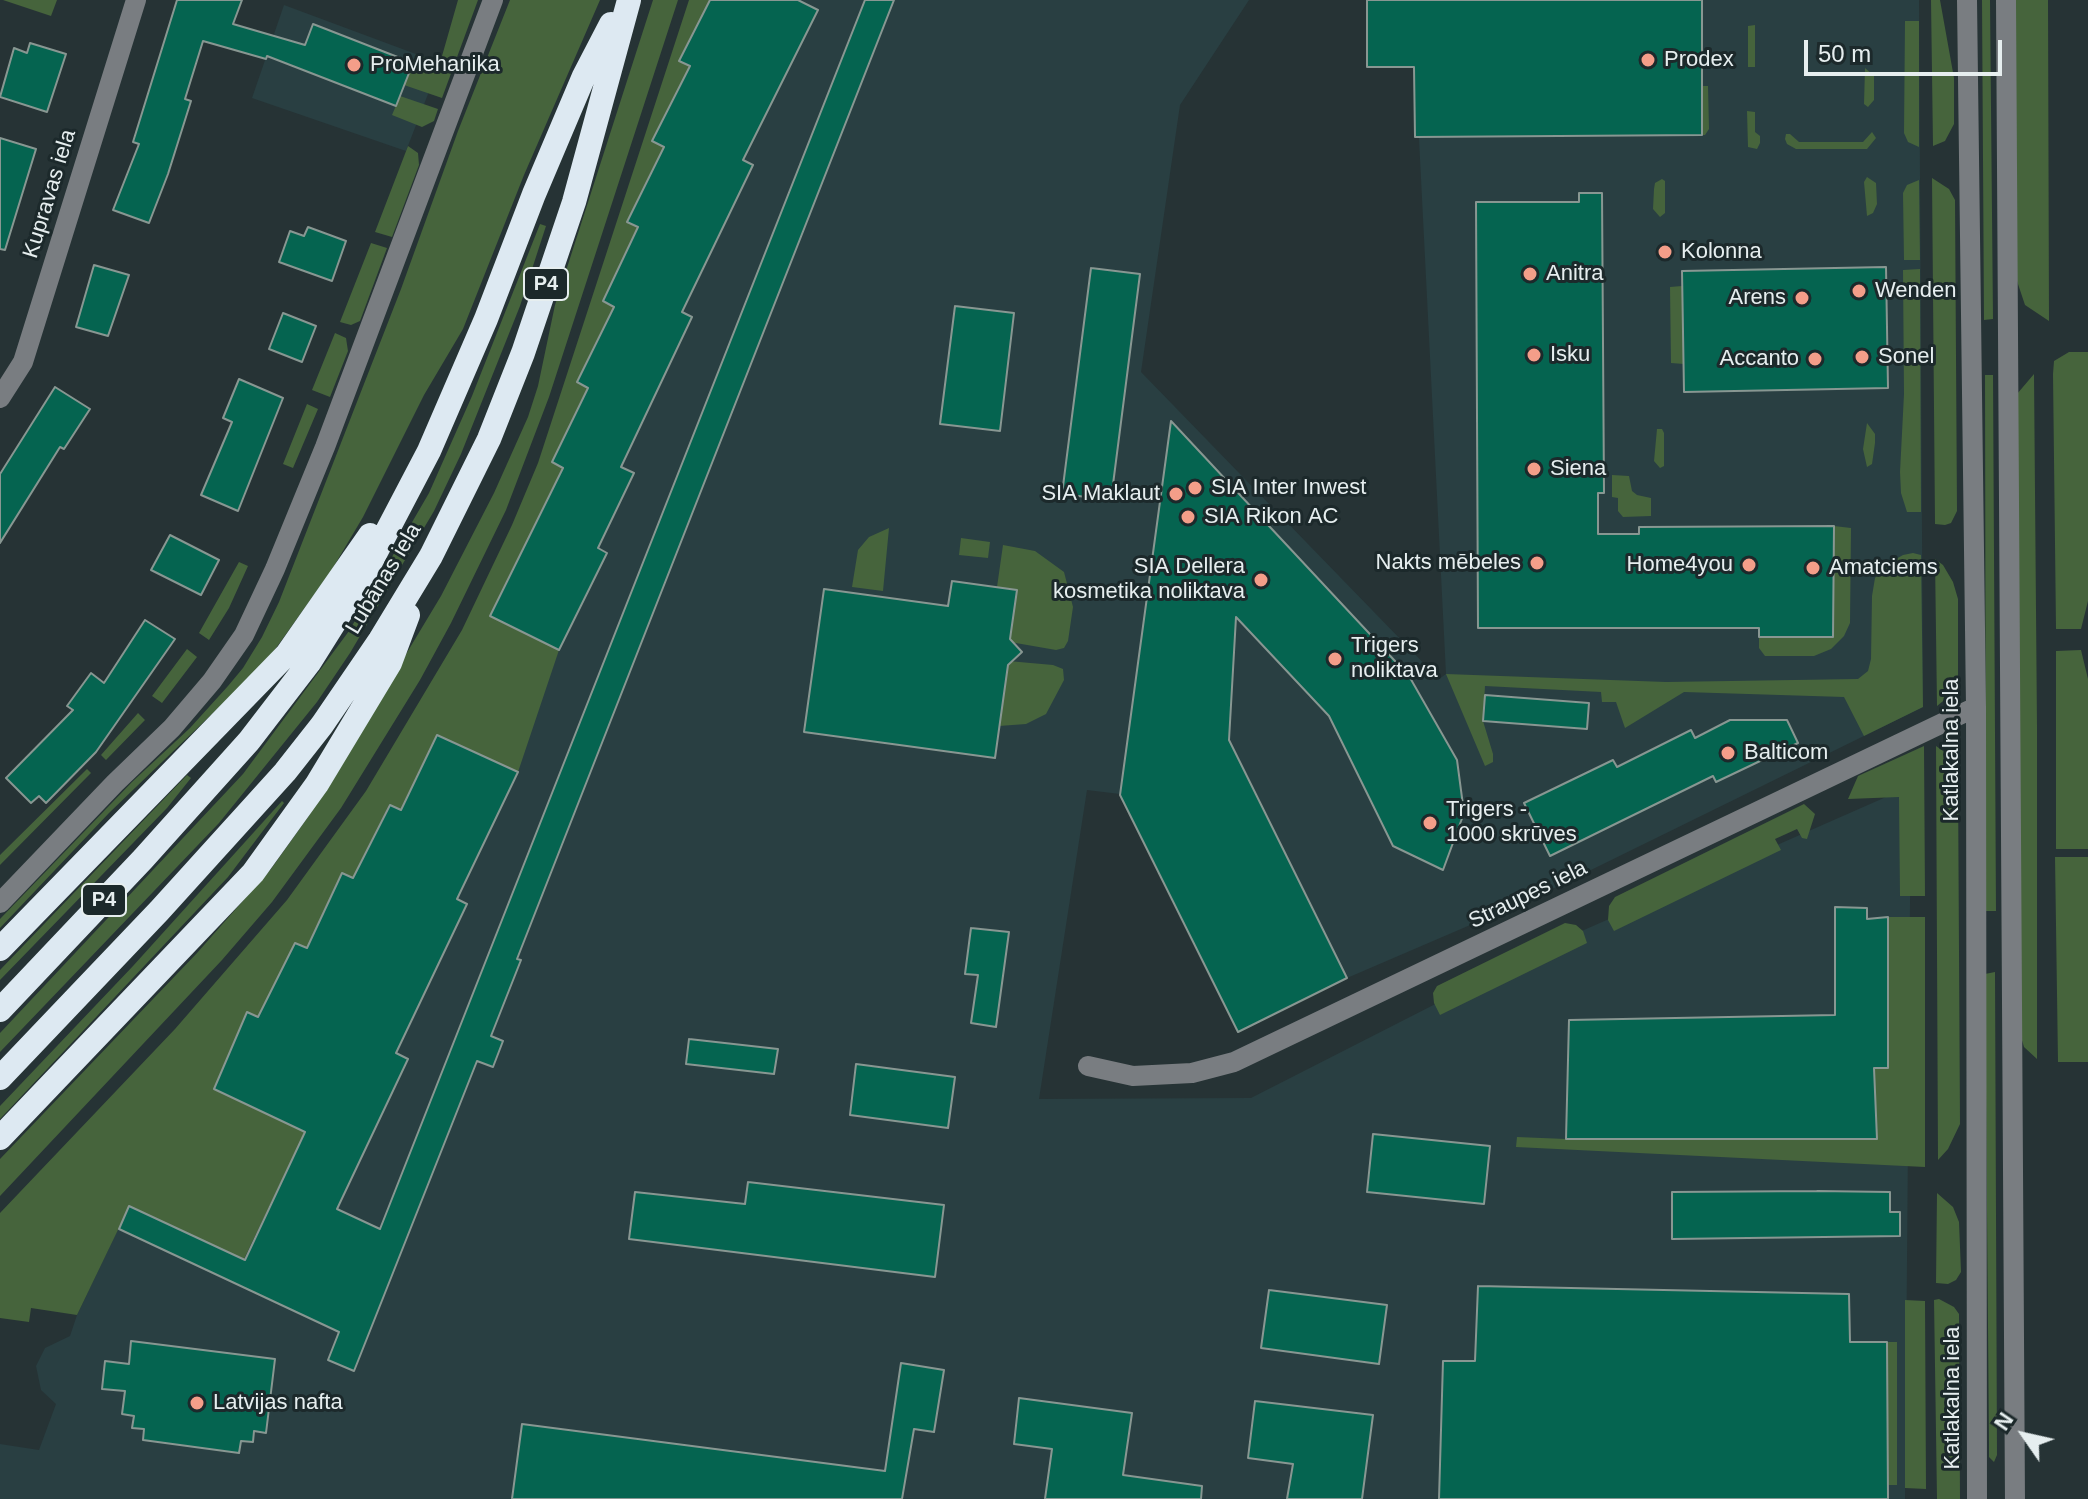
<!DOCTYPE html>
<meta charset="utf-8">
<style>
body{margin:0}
#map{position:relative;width:2088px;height:1499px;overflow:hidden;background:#263335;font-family:Arial,sans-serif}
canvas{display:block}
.north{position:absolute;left:1984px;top:1395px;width:80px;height:80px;-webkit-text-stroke:6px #1c292b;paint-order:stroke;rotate:304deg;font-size:22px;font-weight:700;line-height:32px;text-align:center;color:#e6eeef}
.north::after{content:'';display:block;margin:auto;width:28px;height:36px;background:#e6eeef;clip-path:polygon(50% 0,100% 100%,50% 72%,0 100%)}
.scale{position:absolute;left:1804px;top:40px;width:198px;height:36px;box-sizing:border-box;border:4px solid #e6eeef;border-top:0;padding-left:10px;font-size:24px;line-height:28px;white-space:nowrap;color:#e6eeef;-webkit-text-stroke:6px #1c292b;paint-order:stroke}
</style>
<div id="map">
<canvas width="2088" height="1499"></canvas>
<div class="north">N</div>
<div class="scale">50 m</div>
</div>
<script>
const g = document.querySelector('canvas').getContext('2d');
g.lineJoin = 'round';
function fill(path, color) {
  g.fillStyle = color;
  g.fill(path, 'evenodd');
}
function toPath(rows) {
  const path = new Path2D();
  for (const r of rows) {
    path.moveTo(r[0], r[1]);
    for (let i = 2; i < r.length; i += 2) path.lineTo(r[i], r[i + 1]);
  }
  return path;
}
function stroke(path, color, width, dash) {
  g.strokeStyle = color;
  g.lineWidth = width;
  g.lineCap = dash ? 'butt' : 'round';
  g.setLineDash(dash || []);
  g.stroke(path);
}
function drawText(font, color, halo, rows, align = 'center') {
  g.font = font + ' Arial,sans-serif';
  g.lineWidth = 6;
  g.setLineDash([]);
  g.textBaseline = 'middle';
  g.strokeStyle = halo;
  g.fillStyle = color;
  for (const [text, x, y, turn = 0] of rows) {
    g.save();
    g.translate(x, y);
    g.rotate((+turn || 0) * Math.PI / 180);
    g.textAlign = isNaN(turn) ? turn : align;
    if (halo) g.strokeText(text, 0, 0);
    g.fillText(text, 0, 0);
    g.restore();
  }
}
fill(toPath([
 [710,0,1249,0,1180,105,1141,372,1439,679,1446,674,1412,0,1919,0,1923,707,1540,895,1347,978,1238,1032,1120,794,1087,790,1039,1099,1251,1098,1559,941,1911,786,1905,1499,0,1499,0,1444,39,1450,56,1404,41,1390,36,1366,45,1348,70,1336,77,1315,129,1206,243,1259,257,1234,304,1132,214,1089,247,1012,295,943,307,948,342,873,353,878,390,805,401,810,563,467,552,462,577,382,614,308,603,301,638,227,627,222,663,147,652,141,690,67,679,61],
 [284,5,440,63,406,151,252,98]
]), '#293f42');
fill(toPath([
 [3,0,57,0,51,16],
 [458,0,478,0,442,98,404,85,416,54,440,63],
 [510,0,600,0,524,175,463,329,424,395,363,517,331,571,266,662,109,813,0,928,0,919,132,782,190,728,228,686,243,668,262,637,279,602,401,289,458,131],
 [653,0,678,0,549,397,506,510,451,623,420,680,341,808,272,902,222,960,0,1196,0,1159,197,953,271,869,308,817,441,596,494,493,528,417,538,386,555,305],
 [689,0,710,0,679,60,690,66,652,141,664,147,627,221,638,227,603,301,614,307,577,381,588,388,552,462,563,468,559,650,518,772,401,810,389,805,353,879,341,874,307,948,295,943,258,1017,247,1013,214,1089,305,1132,244,1259,129,1207,77,1315,31,1308,29,1322,0,1318,0,1213,175,1029,287,900,366,791,462,630,512,525,538,463],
 [1931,0,1940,0,1954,78,1954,124,1945,141,1933,146],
 [1982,0,1990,0,1993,319,1984,320],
 [2015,0,2048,0,2049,321,2025,305,2017,281],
 [1905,21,1919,21,1919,147,1908,142,1904,133],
 [1755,25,1755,67,1748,67,1748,26],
 [1865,68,1874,76,1874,100,1868,107,1864,104],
 [1702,86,1708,86,1709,129,1705,135,1702,135],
 [400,96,438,109,434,121,422,127,392,115],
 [1747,111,1755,112,1755,132,1760,136,1760,143,1757,149,1748,147],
 [1872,132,1876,138,1867,149,1796,149,1787,144,1785,139,1786,134,1790,134,1799,142,1863,142],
 [408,146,418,153,419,165,392,237,375,232],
 [1867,177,1876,183,1877,204,1873,213,1867,216,1864,182],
 [1932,178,1949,189,1955,200,1957,511,1951,523,1945,525,1935,524],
 [1662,179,1665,181,1665,213,1660,217,1653,209,1654,189,1655,183],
 [1919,180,1920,260,1904,260,1903,193,1907,185],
 [540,224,546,226,520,306,461,454,434,511,350,653,317,702,219,823,0,1052,0,1033,243,774,349,631,429,493,472,396],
 [371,243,387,248,360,321,351,325,340,322],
 [1920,269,1921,512,1907,512,1901,493,1900,472,1904,394,1903,270],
 [1682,286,1684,364,1671,363,1670,287],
 [335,333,346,338,348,351,330,397,312,390],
 [2069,352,2088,352,2088,601,2081,629,2056,629,2053,374,2054,361],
 [2034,374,2037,727,2037,1059,2024,1047,2021,1037,2017,394],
 [1985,375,1993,375,1996,911,1986,911],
 [307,404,318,409,293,468,283,464],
 [1867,423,1875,434,1875,443,1872,464,1867,467,1863,449],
 [1657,429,1662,429,1664,433,1664,466,1660,468,1654,461],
 [1612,475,1629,476,1632,491,1637,495,1651,498,1651,516,1623,517,1618,511,1618,498,1612,497],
 [1834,526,1851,528,1850,623,1844,636,1831,649,1814,656,1765,656,1759,648,1759,637,1833,636],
 [889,528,883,591,852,587,858,550,869,537],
 [961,538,990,542,988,558,959,555],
 [1003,545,1035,551,1064,572,1073,607,1068,641,1064,648,1056,650,1010,642,1017,590,997,587],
 [1913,553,1921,555,1923,707,1864,736,1844,697,1684,692,1625,728,1616,702,1602,702,1601,692,1485,686,1483,721,1493,754,1493,762,1485,766,1446,674,1666,682,1858,679,1868,671,1871,659,1872,596,1875,578,1887,564,1903,555],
 [1935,559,1943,565,1953,582,1958,599,1958,680,1953,693,1937,706],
 [239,562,248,566,229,608,209,640,199,633],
 [187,649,197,657,162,703,152,696],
 [2081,650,2088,679,2088,849,2056,849,2056,651],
 [1008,661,1053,665,1063,669,1064,680,1046,714,1026,724,999,726],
 [138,713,145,720,106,760,101,755],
 [1924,746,1925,896,1900,896,1899,797,1848,799,1858,776],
 [1936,746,1956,760,1958,776,1960,1124,1948,1149,1938,1160],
 [87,769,91,773,0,865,0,855],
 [187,775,191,778,167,808,0,980,0,970],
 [282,801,284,803,228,877,0,1119,0,1106,133,966],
 [1804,804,1815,814,1807,839,1802,838,1797,829,1775,839,1781,850,1614,931,1608,920,1609,906,1615,897],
 [2055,857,2088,857,2088,1062,2058,1062],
 [1888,917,1925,917,1925,1167,1516,1147,1517,1137,1566,1139,1876,1139,1874,1068,1888,1067],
 [1565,923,1576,925,1583,931,1587,943,1440,1015,1434,1003,1433,993,1437,986],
 [1995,972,1997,1455,1994,1462,1989,1457,1989,1445,1985,974],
 [1937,1193,1953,1207,1959,1222,1961,1272,1956,1280,1948,1284,1936,1283],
 [1939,1299,1954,1307,1959,1314,1960,1499,1937,1499,1934,1300],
 [1905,1300,1925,1301,1926,1489,1905,1488],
 [1887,1342,1897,1342,1897,1485,1887,1485]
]), '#46643c');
const building = toPath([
 [177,0,242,0,233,24,305,45,313,24,413,63,396,106,267,56,266,59,203,41,185,99,191,101,168,174,149,223,113,210,139,144,133,142,177,0],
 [710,0,798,0,818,10,743,160,753,165,682,312,692,317,621,467,634,473,598,548,607,553,559,650,490,616,563,468,552,462,588,388,577,382,614,307,603,301,638,227,627,222,664,147,652,141,690,66,679,61,710,0],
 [865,0,894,0,517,959,521,960,491,1036,503,1041,493,1067,477,1061,354,1371,328,1360,339,1332,119,1229,129,1206,245,1260,305,1132,214,1089,247,1012,258,1017,295,943,307,948,342,873,353,878,390,805,401,810,437,735,518,772,457,899,467,904,396,1053,408,1059,337,1209,380,1229,865,0],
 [1367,0,1702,0,1702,135,1415,137,1414,67,1367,67,1367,0],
 [30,43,66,54,47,112,0,97,14,48,27,53,30,43],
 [0,138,36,149,5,250,0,249,0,138],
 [1579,193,1602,193,1604,493,1598,493,1598,534,1639,534,1639,527,1834,526,1833,637,1759,637,1759,628,1478,628,1476,202,1579,202,1579,193],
 [308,227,346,241,332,281,279,262,290,231,304,236,308,227],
 [94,265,129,275,108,336,76,327,94,265],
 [1886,267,1888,388,1684,392,1682,271,1886,267],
 [1091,268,1140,274,1111,500,1062,494,1091,268],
 [955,306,1014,313,1000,431,940,424,955,306],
 [283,313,316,326,302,362,269,349,283,313],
 [239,379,283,398,238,511,201,495,232,422,223,418,239,379],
 [55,387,90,409,64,449,60,447,0,543,0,474,55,387],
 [1171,421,1409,676,1457,760,1464,813,1443,870,1393,846,1329,716,1236,617,1229,740,1347,978,1238,1032,1120,795,1171,421],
 [170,535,219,560,201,595,151,570,170,535],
 [952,581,1017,590,1010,639,1022,652,1008,665,995,758,804,732,824,589,948,606,952,581],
 [145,620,175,639,96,752,46,803,39,796,31,803,6,778,73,710,67,706,91,673,104,683,145,620],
 [1485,695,1589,703,1587,729,1483,721,1485,695],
 [1730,720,1787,720,1798,743,1716,782,1713,776,1550,856,1524,803,1613,760,1617,767,1691,730,1695,738,1730,720],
 [1835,907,1867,908,1867,919,1888,917,1888,1068,1874,1068,1877,1139,1566,1139,1569,1020,1835,1015,1835,907],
 [971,928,1009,932,996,1027,971,1023,978,975,965,974,971,928],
 [689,1039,778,1049,774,1074,686,1064,689,1039],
 [856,1064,955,1077,948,1128,850,1115,856,1064],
 [1373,1134,1490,1146,1484,1204,1367,1192,1373,1134],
 [748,1182,944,1205,935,1277,629,1239,635,1192,745,1204,748,1182],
 [1817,1191,1890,1192,1890,1212,1900,1212,1900,1236,1672,1239,1672,1192,1817,1191],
 [1478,1286,1849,1294,1850,1342,1887,1342,1888,1499,1439,1499,1443,1361,1475,1361,1478,1286],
 [1269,1290,1387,1305,1379,1364,1261,1348,1269,1290],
 [131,1341,275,1359,266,1433,254,1431,253,1442,241,1441,239,1453,143,1440,144,1429,132,1428,134,1416,122,1414,125,1391,102,1389,105,1361,129,1364,131,1341],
 [901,1363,944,1370,934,1432,914,1429,902,1499,512,1499,522,1424,885,1471,901,1363],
 [1019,1398,1132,1413,1123,1475,1202,1486,1201,1499,1045,1499,1052,1449,1014,1444,1019,1398],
 [1255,1401,1373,1415,1362,1499,1287,1499,1293,1464,1248,1458,1255,1401]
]);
fill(building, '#056450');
stroke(building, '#889792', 2);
stroke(toPath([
 [1967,0,1976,707,1977,1499],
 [2006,0,2015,1499],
 [0,398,23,362,136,0],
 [0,903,115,783,172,728,212,681,244,635,275,569,325,447,493,0],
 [1088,1066,1133,1076,1192,1073,1234,1062,1976,707]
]), '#797d81', 20);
stroke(toPath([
 [0,949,287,654,370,535],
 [0,1010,143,859,249,741,309,663,363,577,429,451,486,319,534,194,584,76,611,24],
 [0,1078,159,911,285,772,322,725,380,640,431,556,489,439,523,353,574,202,629,0],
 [0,1138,253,873,317,784,390,663,408,615]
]), '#dde9f2', 24);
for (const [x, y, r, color] of [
 [1648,60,8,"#f49e89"],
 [354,65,8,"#f49e89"],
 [1665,252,8,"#f49e89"],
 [1530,274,8,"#f49e89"],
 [1859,291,8,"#f49e89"],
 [1802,298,8,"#f49e89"],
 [1534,355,8,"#f49e89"],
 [1862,357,8,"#f49e89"],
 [1815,359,8,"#f49e89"],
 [1534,469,8,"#f49e89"],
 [1195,488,8,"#f49e89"],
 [1176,494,8,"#f49e89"],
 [1188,517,8,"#f49e89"],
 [1537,563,8,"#f49e89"],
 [1749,565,8,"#f49e89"],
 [1813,568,8,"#f49e89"],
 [1261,580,8,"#f49e89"],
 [1335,659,8,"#f49e89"],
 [1728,753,8,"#f49e89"],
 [1430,823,8,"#f49e89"],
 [197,1403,8,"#f49e89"]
]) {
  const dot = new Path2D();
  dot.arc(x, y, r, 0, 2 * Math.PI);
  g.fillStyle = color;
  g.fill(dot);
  stroke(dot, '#1c292b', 3);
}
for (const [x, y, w] of [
 [546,284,44],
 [104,900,44]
]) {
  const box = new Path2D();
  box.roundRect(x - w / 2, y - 16, w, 32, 6);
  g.fillStyle = '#1c292b';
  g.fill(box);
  stroke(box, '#e6eeef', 2);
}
drawText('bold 20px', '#e6eeef', null, [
 ["P4",546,284],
 ["P4",104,900]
]);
drawText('22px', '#e6eeef', '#1c292b', [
 ["Prodex",1664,60],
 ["ProMehanika",370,65],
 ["Kolonna",1681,252],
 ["Anitra",1546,274],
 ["Wenden",1875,291],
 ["Arens",1786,298,"right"],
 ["Isku",1550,355],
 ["Sonel",1878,357],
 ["Accanto",1799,359,"right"],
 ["Siena",1550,469],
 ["SIA Inter Inwest",1211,488],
 ["SIA Maklaut",1160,494,"right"],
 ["SIA Rikon AC",1204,517],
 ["Nakts mēbeles",1521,563,"right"],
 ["Home4you",1733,565,"right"],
 ["SIA Dellera",1245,567,"right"],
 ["kosmetika noliktava",1245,592,"right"],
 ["Amatciems",1829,568],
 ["Trigers",1351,646],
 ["noliktava",1351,671],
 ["Balticom",1744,753],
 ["Trigers -",1446,810],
 ["1000 skrūves",1446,835],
 ["Latvijas nafta",213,1403]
], 'left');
drawText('22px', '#e6eeef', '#1c292b', [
 ["Kupravas iela",50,194,-73],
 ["Lubānas iela",384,579,-59],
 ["Katlakalna iela",1952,750,-90],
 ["Straupes iela",1528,895,-26],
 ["Katlakalna iela",1953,1398,-90]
]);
</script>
